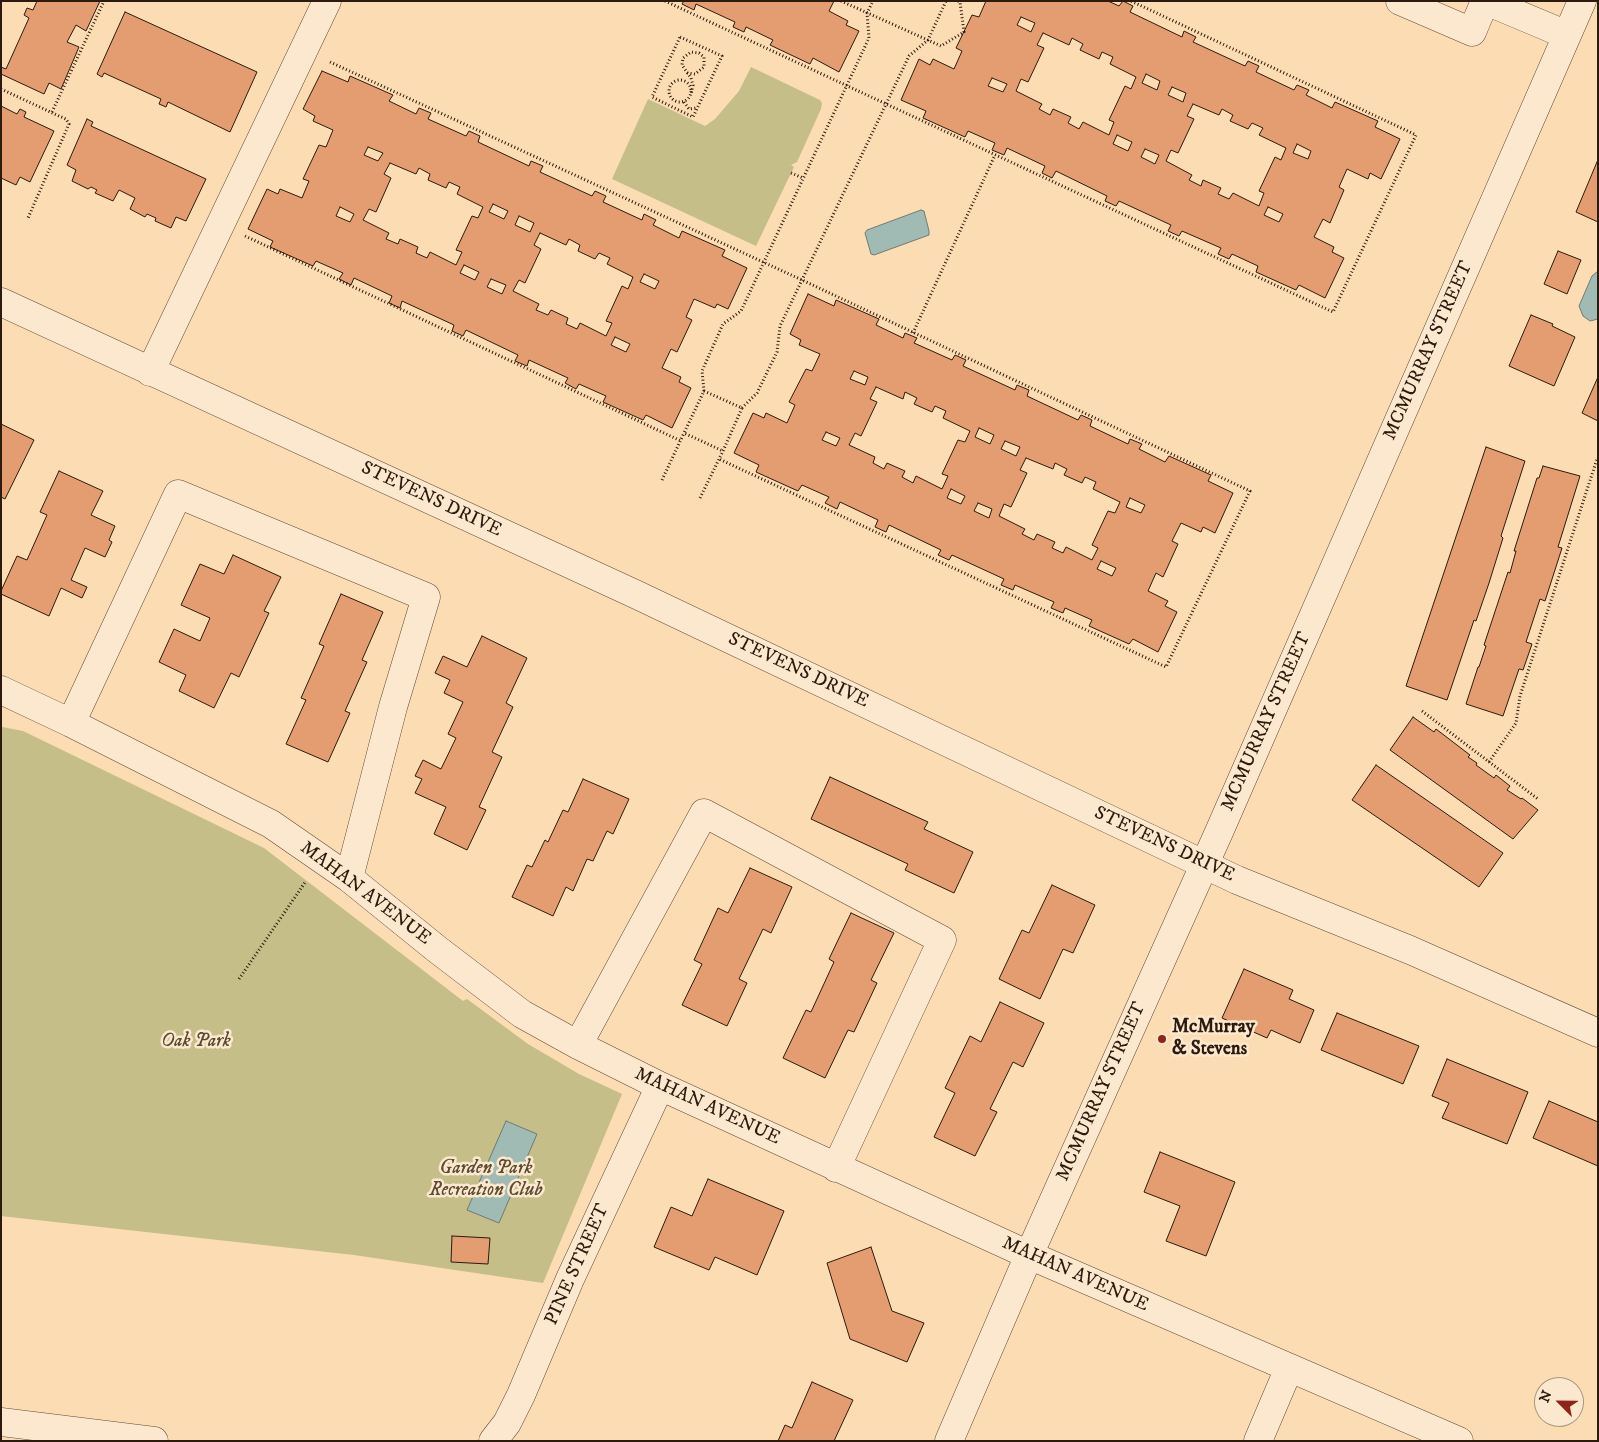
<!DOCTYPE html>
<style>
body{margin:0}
#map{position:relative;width:1599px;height:1442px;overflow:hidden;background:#fbdcb3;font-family:"IM FELL DW Pica",serif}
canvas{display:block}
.frame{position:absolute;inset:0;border:2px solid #2c1a0e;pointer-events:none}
.north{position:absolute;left:1534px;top:1377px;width:50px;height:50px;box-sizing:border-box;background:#fce8ce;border:1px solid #a99681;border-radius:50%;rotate:293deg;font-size:14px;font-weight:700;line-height:20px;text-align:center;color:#2c1a0e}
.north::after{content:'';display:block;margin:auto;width:18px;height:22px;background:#8f2418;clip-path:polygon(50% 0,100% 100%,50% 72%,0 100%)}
</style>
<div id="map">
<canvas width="1599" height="1442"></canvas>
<div class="frame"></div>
<div class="north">N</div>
</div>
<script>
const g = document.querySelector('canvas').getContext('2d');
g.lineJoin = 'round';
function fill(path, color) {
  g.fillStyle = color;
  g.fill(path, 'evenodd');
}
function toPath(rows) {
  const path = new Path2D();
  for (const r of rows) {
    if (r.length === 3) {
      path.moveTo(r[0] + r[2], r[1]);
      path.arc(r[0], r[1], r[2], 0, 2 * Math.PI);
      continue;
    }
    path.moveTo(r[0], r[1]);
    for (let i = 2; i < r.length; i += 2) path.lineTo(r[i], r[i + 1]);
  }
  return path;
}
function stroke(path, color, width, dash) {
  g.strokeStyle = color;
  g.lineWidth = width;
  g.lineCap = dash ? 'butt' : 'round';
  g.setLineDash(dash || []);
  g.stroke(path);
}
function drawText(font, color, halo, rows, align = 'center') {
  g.font = font + ' "IM FELL DW Pica",serif';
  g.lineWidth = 5;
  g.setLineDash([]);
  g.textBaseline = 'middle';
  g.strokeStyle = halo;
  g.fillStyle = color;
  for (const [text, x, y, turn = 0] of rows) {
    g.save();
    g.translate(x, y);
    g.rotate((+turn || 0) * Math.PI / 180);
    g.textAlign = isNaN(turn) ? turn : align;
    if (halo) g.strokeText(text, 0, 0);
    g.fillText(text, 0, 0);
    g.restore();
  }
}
fill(toPath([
 [751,67,820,100,822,103,821,109,797,162,791,165,794,167,791,173,756,246,612,179,648,99,705,126,715,119,739,91],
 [2,727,23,731,264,848,463,1001,467,999,528,1044,579,1074,622,1094,543,1283,354,1255,1,1216]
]), '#c5be88');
const water = toPath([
 [921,210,924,211,929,231,929,235,874,255,871,254,865,233,867,230,921,210],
 [1598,271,1598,319,1590,321,1583,316,1579,306,1592,276,1598,271],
 [506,1121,537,1134,499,1223,467,1210,506,1121]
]);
fill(water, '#a0bab4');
stroke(water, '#727a72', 1);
const building = toPath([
 [37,1,100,1,86,31,76,25,67,42,79,47,61,89,49,83,44,94,1,74,1,67,6,69,29,18,24,15,27,8,33,10,37,1],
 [684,1,834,1,829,11,848,21,846,25,859,31,839,72,813,58,810,64,770,45,773,40,746,27,744,32,733,27,735,22,696,4,694,10,682,4,684,1],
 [986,1,1108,1,1119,6,1123,1,1133,6,1130,12,1182,37,1184,31,1196,37,1193,42,1245,66,1248,61,1259,66,1256,72,1294,90,1297,85,1309,90,1306,95,1332,108,1335,102,1378,121,1375,127,1400,139,1381,179,1370,173,1368,179,1347,169,1339,187,1344,190,1330,223,1323,219,1314,237,1334,247,1332,252,1344,258,1325,298,1299,285,1296,290,1256,272,1258,266,1232,254,1229,259,1218,254,1221,248,1182,231,1179,236,1168,231,1171,225,1119,201,1116,206,1105,201,1107,196,1056,171,1052,178,1042,173,1045,166,1007,148,1004,155,992,150,995,143,968,131,965,137,923,118,926,111,901,100,919,59,930,65,933,59,954,69,962,51,956,48,972,15,979,17,986,1],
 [1021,17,1035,23,1031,32,1017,25,1021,17],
 [1043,33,1069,45,1072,38,1083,44,1080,50,1099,59,1102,52,1113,57,1110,64,1136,77,1131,89,1125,86,1109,120,1114,122,1109,135,1083,122,1079,129,1068,123,1071,117,1053,109,1050,115,1039,109,1042,104,1016,91,1021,79,1028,82,1044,48,1037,45,1043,33],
 [1146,74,1160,81,1157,90,1142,83,1146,74],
 [992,78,1007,84,1003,92,988,86,992,78],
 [1172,87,1186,93,1183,102,1168,95,1172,87],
 [1193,104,1219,115,1222,109,1233,115,1230,121,1248,129,1252,123,1263,128,1259,135,1286,148,1281,160,1275,157,1259,191,1264,193,1259,206,1233,193,1229,199,1218,194,1221,188,1203,180,1201,186,1189,180,1192,175,1166,161,1171,150,1178,153,1194,119,1187,116,1193,104],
 [1117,135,1132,142,1128,151,1113,144,1117,135],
 [1297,144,1311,151,1308,159,1293,153,1297,144],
 [1145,149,1159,155,1155,164,1141,157,1145,149],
 [1268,207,1283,214,1279,222,1264,215,1268,207],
 [125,12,257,72,230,132,168,102,166,107,159,104,161,99,104,73,102,77,97,74,125,12],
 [322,71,348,82,350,76,393,95,389,101,416,114,419,108,431,113,428,119,466,136,469,131,480,136,478,142,529,166,531,161,543,166,540,172,592,196,595,191,606,196,603,202,642,220,644,214,656,220,653,225,679,238,682,231,725,250,722,256,747,268,728,309,717,304,715,308,694,299,686,317,692,320,677,352,671,349,662,368,681,377,679,382,691,388,672,428,646,415,643,420,603,402,606,396,579,384,576,389,565,383,568,378,529,360,527,366,515,361,518,355,466,330,463,336,452,331,454,325,402,301,400,308,389,303,392,296,354,278,351,285,339,279,343,273,316,261,313,266,270,247,273,241,248,229,267,189,278,194,280,189,302,198,309,181,303,179,319,145,326,147,333,130,313,121,315,116,303,109,322,71],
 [368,147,383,153,378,161,364,155,368,147],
 [390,163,416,174,419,168,430,174,428,180,446,188,449,182,460,187,457,194,483,207,478,218,472,216,456,250,462,252,456,265,430,252,427,258,416,253,418,247,400,239,398,244,386,239,389,233,363,220,369,209,376,212,391,178,384,174,390,163],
 [493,204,508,211,504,219,489,212,493,204],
 [340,207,354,214,350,222,336,216,340,207],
 [519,216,534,223,530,232,515,225,519,216],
 [540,233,566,245,569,239,580,245,578,251,595,259,599,253,610,258,607,264,633,277,628,289,622,286,606,321,612,323,606,336,580,323,577,329,566,324,568,318,551,310,548,315,536,310,539,304,513,291,519,280,525,283,541,249,534,245,540,233],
 [464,265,479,272,475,280,460,273,464,265],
 [644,274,659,281,655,289,640,282,644,274],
 [491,279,506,285,502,294,487,287,491,279],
 [615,337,630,344,626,352,611,345,615,337],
 [1,106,17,114,20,109,26,112,24,117,54,131,30,182,20,177,16,185,1,178,1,106],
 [87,119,93,122,91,126,206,179,186,221,176,217,171,228,155,221,156,218,147,214,145,217,130,209,135,198,119,190,113,201,95,193,97,190,91,187,88,189,72,181,76,170,67,165,87,119],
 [1597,162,1598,162,1598,222,1576,212,1597,162],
 [1558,251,1581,260,1567,294,1544,284,1558,251],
 [808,294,834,306,836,300,879,319,876,325,903,338,905,333,917,338,914,343,952,360,955,355,966,360,963,366,1015,390,1017,385,1029,390,1027,396,1078,420,1081,415,1092,420,1090,426,1128,444,1130,439,1142,444,1139,449,1165,462,1169,456,1211,475,1208,481,1233,493,1215,533,1203,527,1201,532,1181,523,1172,541,1178,544,1163,577,1156,573,1148,591,1168,601,1165,606,1177,612,1158,652,1133,639,1129,644,1089,626,1092,620,1065,608,1063,613,1051,608,1054,602,1015,585,1013,590,1001,585,1004,579,952,555,949,560,938,555,941,550,889,525,886,532,875,527,878,520,840,502,837,509,825,503,829,497,802,485,798,491,756,472,759,465,734,453,753,413,764,418,766,413,787,423,795,405,789,402,806,369,812,371,820,354,799,345,801,340,790,334,808,294],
 [854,371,868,377,865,385,850,379,854,371],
 [876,387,903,399,905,392,917,398,914,404,932,412,935,406,946,411,943,418,970,431,965,442,958,440,942,474,948,476,942,489,916,476,913,483,902,477,905,471,887,463,884,469,873,463,875,457,849,445,855,433,861,436,877,402,870,399,876,387],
 [979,428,994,435,990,444,975,437,979,428],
 [826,432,840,438,836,446,822,440,826,432],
 [1005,441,1020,447,1016,456,1001,449,1005,441],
 [1026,458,1053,469,1055,463,1067,469,1064,475,1082,483,1085,477,1096,482,1093,489,1120,502,1115,513,1108,511,1092,545,1098,548,1092,560,1066,547,1063,553,1052,548,1055,542,1037,534,1034,540,1022,534,1025,529,999,516,1004,504,1011,507,1027,473,1020,470,1026,458],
 [951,489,965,496,961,504,947,498,951,489],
 [1130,498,1145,505,1141,513,1126,507,1130,498],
 [978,503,992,509,989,518,974,511,978,503],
 [1101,561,1116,568,1112,576,1097,569,1101,561],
 [1531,315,1553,324,1552,326,1575,337,1554,386,1509,366,1531,315],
 [1598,377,1598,421,1582,413,1598,377],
 [1,424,34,440,5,499,1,497,1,424],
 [1486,447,1525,461,1501,536,1503,538,1489,583,1476,621,1474,620,1447,700,1406,686,1486,447],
 [1543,466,1580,476,1558,547,1562,548,1545,601,1540,599,1526,642,1532,644,1523,670,1519,669,1503,716,1466,704,1478,667,1479,667,1486,646,1484,645,1508,572,1510,573,1516,551,1514,551,1537,478,1539,478,1543,466],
 [59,471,103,491,91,515,115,526,109,540,112,542,105,557,85,548,71,580,87,587,82,598,61,588,49,616,1,594,1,591,17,556,27,560,47,515,40,512,59,471],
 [233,555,281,577,264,611,269,613,239,677,231,673,214,708,179,691,186,675,159,662,174,629,200,641,210,618,181,605,200,564,224,574,233,555],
 [341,594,383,612,362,660,367,662,345,711,350,713,328,762,286,744,306,700,301,698,324,646,319,644,341,594],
 [482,636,527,658,506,703,513,707,492,752,502,757,479,807,486,810,467,850,434,834,446,807,415,793,422,779,415,776,423,760,441,769,456,738,448,734,463,702,444,693,450,680,435,673,443,656,467,667,482,636],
 [1413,717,1434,732,1436,729,1470,755,1468,757,1477,763,1476,765,1494,778,1496,775,1510,786,1507,790,1521,799,1522,798,1538,810,1513,839,1390,750,1413,717],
 [1376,765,1503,853,1479,887,1352,800,1376,765],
 [830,777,928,822,924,829,973,852,954,893,905,870,908,864,811,819,830,777],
 [583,779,629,799,613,834,607,831,593,861,587,859,573,891,566,887,553,916,512,897,527,865,532,867,545,840,548,842,563,810,568,812,583,779],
 [750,868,792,887,771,933,763,929,739,979,747,983,727,1026,682,1005,702,964,694,960,718,908,728,913,750,868],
 [1052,885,1095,905,1073,953,1063,949,1040,999,999,979,1022,930,1029,933,1052,885],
 [851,913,894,933,871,980,877,983,854,1032,848,1030,825,1078,783,1058,806,1010,811,1012,834,962,829,959,851,913],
 [1244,969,1293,990,1289,999,1314,1010,1300,1043,1271,1030,1267,1038,1222,1018,1244,969],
 [1000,1002,1044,1023,1023,1067,1013,1062,990,1109,997,1112,975,1156,934,1137,955,1093,945,1088,970,1036,981,1042,1000,1002],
 [1337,1013,1419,1046,1403,1084,1321,1050,1337,1013],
 [1447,1059,1528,1092,1507,1144,1442,1118,1449,1103,1432,1096,1447,1059],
 [1549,1101,1598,1122,1598,1166,1533,1138,1549,1101],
 [1160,1152,1235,1182,1206,1256,1166,1241,1180,1206,1144,1192,1160,1152],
 [708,1179,784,1211,757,1275,715,1257,709,1270,654,1247,671,1207,692,1216,708,1179],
 [452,1236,490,1238,488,1264,451,1262,452,1236],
 [871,1247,892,1311,924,1323,907,1362,850,1339,827,1263,871,1247],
 [812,1382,853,1400,834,1441,778,1441,785,1425,792,1428,812,1382]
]);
fill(building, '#e49d71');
stroke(building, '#2c1a0e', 1);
const minor = toPath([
 [1400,1,1472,32,1485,1],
 [1486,1,1567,35],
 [1,302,635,594,1237,880,1410,950,1598,1033],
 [150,372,327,1],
 [1,690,71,723,271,824,349,878,438,950,522,1014,578,1045,660,1086,1029,1255,1459,1441],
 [71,723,178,494,426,597,393,707,349,878],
 [578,1045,704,813,942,940,836,1168],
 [1,1422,154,1441],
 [493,1441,507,1423,521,1395,570,1279,660,1086],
 [949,1441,1029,1255,1219,832,1582,1],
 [1258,1441,1289,1368]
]);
stroke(minor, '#604a37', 29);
stroke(toPath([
 [665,1,1333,312,1416,135,1131,1],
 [841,1,941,46,964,32,960,2,958,1],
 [680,37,722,56,693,117,652,97,680,37],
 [330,62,802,280,1250,491,1166,667,719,459],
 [687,73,695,74,704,67,704,57,699,53,691,52,683,58,682,65,691,78,693,85,691,94],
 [680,91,11],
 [1,89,59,116,66,119,69,124,28,218],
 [684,102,689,109,697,108],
 [52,112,104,1],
 [791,173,803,178],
 [245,236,681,441],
 [913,333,995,155],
 [704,391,702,371,723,324,741,311,869,38,867,13,873,1],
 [742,408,757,393,777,352,780,326,909,56,928,40,946,1],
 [662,480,684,433],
 [700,498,723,451,742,408,704,391,684,433,723,451],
 [1422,711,1538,799],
 [1489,762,1516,723,1520,696,1597,459],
 [239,979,306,881]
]), '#2c1a0e', 3, [1, 2.5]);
stroke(minor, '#fce8ce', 28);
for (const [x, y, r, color] of [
 [1162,1039,5,"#8f2418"]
]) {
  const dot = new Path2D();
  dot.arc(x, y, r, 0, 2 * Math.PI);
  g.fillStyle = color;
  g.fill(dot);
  stroke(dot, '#fce8ce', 2);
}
drawText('19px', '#2c1a0e', '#fce8ce', [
 ["MCMURRAY STREET",1429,351,-66],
 ["STEVENS DRIVE",431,500,25],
 ["STEVENS DRIVE",798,671,25],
 ["MCMURRAY STREET",1267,722,-66],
 ["STEVENS DRIVE",1164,845,25],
 ["MAHAN AVENUE",365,894,37],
 ["MCMURRAY STREET",1102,1092,-66],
 ["MAHAN AVENUE",707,1107,25],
 ["PINE STREET",578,1265,-66],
 ["MAHAN AVENUE",1075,1275,24]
]);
drawText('bold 19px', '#2c1a0e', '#fce8ce', [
 ["McMurray",1172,1028],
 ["& Stevens",1172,1050]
], 'left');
drawText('italic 19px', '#5a4b33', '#fce8ce', [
 ["Oak Park",196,1042],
 ["Garden Park",486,1169],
 ["Recreation Club",486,1191]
]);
</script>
